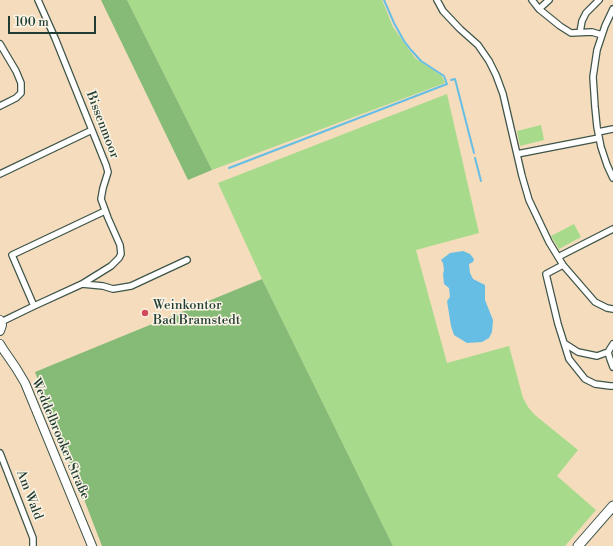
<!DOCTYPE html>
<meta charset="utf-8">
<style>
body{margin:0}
#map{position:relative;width:613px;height:546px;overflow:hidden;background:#f4dcbd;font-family:"Libre Bodoni",serif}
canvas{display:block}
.scale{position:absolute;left:8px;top:16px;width:88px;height:18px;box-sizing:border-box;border:2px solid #1f3d34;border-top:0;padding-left:5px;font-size:12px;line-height:14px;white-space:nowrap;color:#1f3d34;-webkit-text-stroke:3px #fcf5e5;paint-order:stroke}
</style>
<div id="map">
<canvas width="613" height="546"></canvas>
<div class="scale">100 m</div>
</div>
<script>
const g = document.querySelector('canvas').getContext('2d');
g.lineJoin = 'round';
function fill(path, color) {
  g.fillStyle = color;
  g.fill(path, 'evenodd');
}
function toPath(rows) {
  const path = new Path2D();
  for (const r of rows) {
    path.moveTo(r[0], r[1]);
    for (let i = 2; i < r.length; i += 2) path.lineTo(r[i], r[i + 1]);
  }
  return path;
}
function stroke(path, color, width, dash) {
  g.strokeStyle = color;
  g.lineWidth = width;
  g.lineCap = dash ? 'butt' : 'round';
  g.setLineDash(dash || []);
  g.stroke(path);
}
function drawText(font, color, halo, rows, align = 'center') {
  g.font = font + ' "Libre Bodoni",serif';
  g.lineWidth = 3;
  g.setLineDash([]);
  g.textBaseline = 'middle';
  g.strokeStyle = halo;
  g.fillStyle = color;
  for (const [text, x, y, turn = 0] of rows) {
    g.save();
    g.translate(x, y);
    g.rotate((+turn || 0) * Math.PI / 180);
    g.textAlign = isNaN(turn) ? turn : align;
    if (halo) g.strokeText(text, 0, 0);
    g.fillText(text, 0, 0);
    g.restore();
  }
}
fill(toPath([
 [127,0,382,0,393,27,415,58,442,76,445,83,212,170],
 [447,94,479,233,416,250,447,363,509,346,523,398,528,407,535,415,578,450,557,476,596,510,565,546,393,546,262,279,218,183,372,123],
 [541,125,544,140,520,146,517,131],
 [574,224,581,237,559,249,551,236]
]), '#a7db8b');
fill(toPath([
 [101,0,127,0,212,170,188,180],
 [262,279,393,546,102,546,35,372]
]), '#85bb77');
fill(toPath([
 [463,251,470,254,474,259,473,262,469,264,470,273,473,279,485,285,485,300,493,320,492,332,489,338,482,342,467,343,454,335,451,326,447,301,450,297,449,288,444,284,443,274,444,270,443,263,441,260,450,253]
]), '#66bee4');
stroke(toPath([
 [451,80,455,79,474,153],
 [475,158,481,181],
 [229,168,447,84,444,76,421,61,411,50,404,41,394,23,384,0]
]), '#66bee4', 2);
const street = toPath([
 [437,0,443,11,460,29,478,45,489,61,496,75,503,94,522,176,529,200,549,242,563,265,595,302,607,308,613,309],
 [532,0,539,9,560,26,571,33,592,32,602,35],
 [539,9,549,0],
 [613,9,605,26,597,50,593,77,595,107,597,127,601,147,607,165,613,178],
 [580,32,582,21,586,13,599,0],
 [0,44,16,71,21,83,21,93,16,98,0,106],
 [598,132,613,129],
 [517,154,599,138],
 [0,174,92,130],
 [558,257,613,229],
 [563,265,546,274,558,324,564,343,578,352,597,356,608,352,613,344],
 [82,284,103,286,113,289,131,286,187,260],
 [34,306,12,255,105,211],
 [1,322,34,306,82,284,111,266,119,258,121,254,120,245,108,218,101,199,103,188,108,172,106,165,55,38,38,0],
 [564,343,569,359,585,379,595,384,610,386,613,386],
 [608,352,610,359,613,367],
 [0,453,33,538,33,546]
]);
const secondary = toPath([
 [0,320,2,325,0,331],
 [0,344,3,349,16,368,25,383,92,546]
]);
const primary = toPath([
 [578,546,613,506]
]);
stroke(street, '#3f5549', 8);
stroke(secondary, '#3f5549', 10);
stroke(primary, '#3f5549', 11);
stroke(street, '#fff', 5.5);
stroke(secondary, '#fff', 8);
stroke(primary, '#fff', 9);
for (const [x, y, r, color] of [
 [145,313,4,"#d1495b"]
]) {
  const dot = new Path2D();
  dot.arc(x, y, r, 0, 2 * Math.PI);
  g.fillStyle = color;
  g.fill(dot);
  stroke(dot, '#fcf5e5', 1.5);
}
drawText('13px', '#1f3d34', '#fcf5e5', [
 ["Bissenmoor",102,125,69],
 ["Weddelbrooker Straße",60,439,67],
 ["Am Wald",29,495,69]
]);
drawText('13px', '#1f3d34', '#fcf5e5', [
 ["Weinkontor",153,306],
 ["Bad Bramstedt",153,321]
], 'left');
</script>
